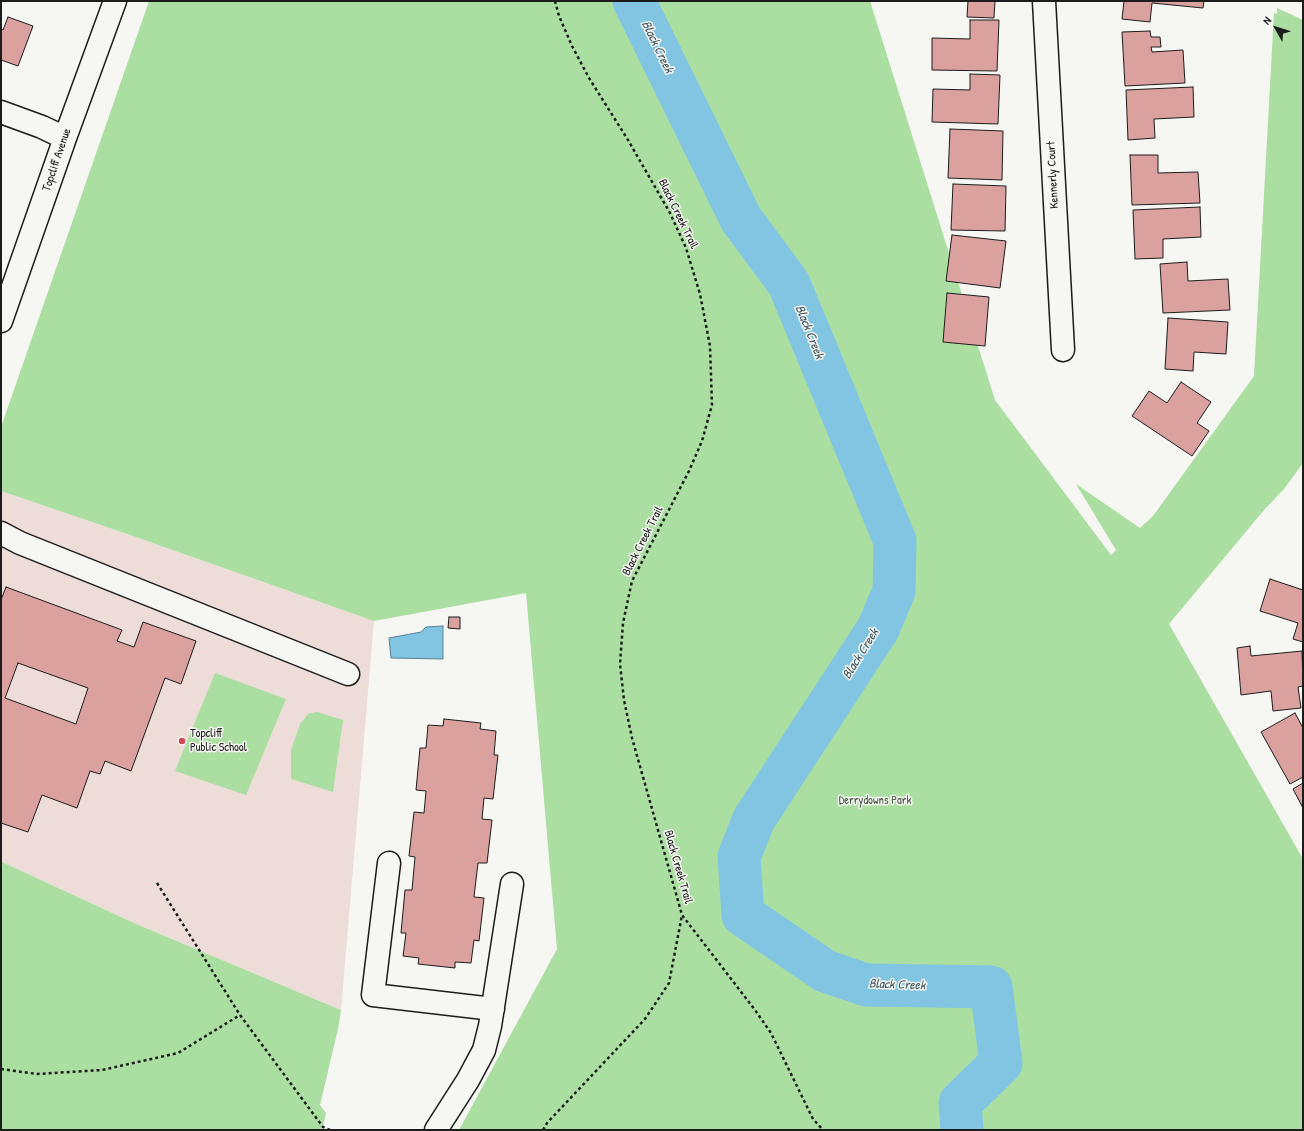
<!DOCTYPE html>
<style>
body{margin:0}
#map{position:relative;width:1304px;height:1131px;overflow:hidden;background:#f6f6f2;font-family:"Patrick Hand",sans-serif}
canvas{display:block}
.frame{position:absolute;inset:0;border:2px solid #1c1c1c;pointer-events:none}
.north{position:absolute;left:1256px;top:8px;width:40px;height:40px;-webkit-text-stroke:3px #f6f6f2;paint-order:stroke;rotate:309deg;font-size:11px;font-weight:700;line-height:16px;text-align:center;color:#1c1c1c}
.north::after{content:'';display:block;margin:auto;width:14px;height:18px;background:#1c1c1c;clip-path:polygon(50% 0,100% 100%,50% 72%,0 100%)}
</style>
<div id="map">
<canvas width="1304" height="1131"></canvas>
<div class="frame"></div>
<div class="north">N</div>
</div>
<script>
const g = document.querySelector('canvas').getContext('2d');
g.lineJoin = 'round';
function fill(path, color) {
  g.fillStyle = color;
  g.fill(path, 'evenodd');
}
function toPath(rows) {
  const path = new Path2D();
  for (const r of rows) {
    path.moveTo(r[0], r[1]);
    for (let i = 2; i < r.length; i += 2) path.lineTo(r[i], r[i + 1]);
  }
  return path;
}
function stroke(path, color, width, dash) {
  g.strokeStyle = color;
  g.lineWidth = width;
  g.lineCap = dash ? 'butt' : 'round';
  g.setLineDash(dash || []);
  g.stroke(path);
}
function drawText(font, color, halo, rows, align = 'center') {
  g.font = font + ' "Patrick Hand",sans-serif';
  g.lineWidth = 3;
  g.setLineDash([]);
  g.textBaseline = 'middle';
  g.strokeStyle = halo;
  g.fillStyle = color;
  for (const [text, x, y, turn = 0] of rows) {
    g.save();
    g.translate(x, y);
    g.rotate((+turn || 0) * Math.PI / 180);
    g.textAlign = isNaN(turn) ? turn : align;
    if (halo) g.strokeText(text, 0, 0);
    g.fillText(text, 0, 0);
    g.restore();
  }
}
fill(toPath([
 [1,491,130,535,374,621,341,1010,134,923,2,862,1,863]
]), '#eedcd9');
fill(toPath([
 [149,1,870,1,995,400,1111,555,1116,550,1076,484,1140,528,1153,516,1254,376,1274,13,1277,14,1277,8,1303,20,1303,463,1284,489,1264,510,1169,624,1303,859,1303,1130,459,1130,557,949,526,593,374,621,130,535,1,491,1,427],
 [215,673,286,699,246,795,175,771],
 [317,712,343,720,333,792,291,779,291,750,300,724,308,714],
 [2,862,134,923,341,1010,338,1029,320,1105,326,1113,322,1130,1,1130]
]), '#aadfa1');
const water = toPath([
 [443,626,443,659,391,658,389,638,421,632,426,627,443,626]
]);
fill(water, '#82c5e3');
stroke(water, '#598193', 1);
stroke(toPath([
 [634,1,741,219,789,284,895,541,894,591,878,629,754,819,739,857,743,915,825,971,866,985,991,987,1001,1063,960,1103,962,1130]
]), '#82c5e3', 43);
const building = toPath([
 [968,1,995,1,994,18,967,17,968,1],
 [1124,1,1204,1,1203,8,1152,3,1150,22,1122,19,1124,1],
 [8,17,33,26,18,66,1,60,1,29,3,30,8,17],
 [970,20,999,20,997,71,932,70,932,38,970,39,970,20],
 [1150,31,1151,37,1160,37,1161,47,1151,47,1152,52,1183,50,1185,83,1125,86,1122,32,1150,31],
 [970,74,1000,75,998,124,932,122,933,89,970,90,970,74],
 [1193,87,1194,117,1154,119,1155,138,1128,140,1126,90,1193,87],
 [950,129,1003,131,1002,180,948,178,950,129],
 [1130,155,1158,155,1158,173,1198,172,1200,203,1132,205,1130,155],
 [953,184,1006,186,1005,231,951,230,953,184],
 [1200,207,1201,237,1163,239,1163,258,1135,259,1133,210,1200,207],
 [952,235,1006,241,1000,288,946,281,952,235],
 [1187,262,1188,281,1228,279,1230,310,1163,313,1160,264,1187,262],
 [947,293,989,297,985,346,943,342,947,293],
 [1168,318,1228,322,1226,354,1194,352,1193,371,1165,369,1168,318],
 [1181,382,1211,402,1197,423,1209,431,1192,456,1132,416,1149,391,1167,403,1181,382],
 [1270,579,1303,590,1303,642,1293,639,1298,623,1260,611,1270,579],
 [6,587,122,630,117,641,134,647,143,622,196,641,181,684,165,678,131,771,105,761,100,774,90,771,77,808,42,795,28,832,1,823,1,600,6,587],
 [18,663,88,688,76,724,5,698,18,663],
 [449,617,460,617,460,629,448,628,449,617],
 [1250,646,1251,656,1302,651,1303,686,1298,687,1301,708,1273,711,1271,691,1241,695,1237,648,1250,646],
 [1295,713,1303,728,1303,777,1290,784,1261,732,1295,713],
 [444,719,481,723,480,729,496,731,494,755,498,755,493,799,484,798,482,819,492,820,487,863,478,863,474,897,484,898,479,941,474,940,471,963,455,962,455,968,418,964,419,958,403,956,406,933,401,933,405,890,412,890,415,857,409,856,414,812,424,813,426,791,416,790,420,748,426,748,428,725,443,726,444,719],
 [1303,783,1303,808,1293,789,1303,783]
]);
fill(building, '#dba19e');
stroke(building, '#1c1c1c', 1);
const minor = toPath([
 [1044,1,1063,350],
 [1,112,42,127,65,138],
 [1,321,65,138,115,1],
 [1,533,20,543,348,674],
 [389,863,373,995,493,1009],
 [436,1130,468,1080,484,1050,490,1026,512,884]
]);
stroke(minor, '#1c1c1c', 25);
stroke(toPath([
 [555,1,559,16,572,46,589,78,628,140,670,213,686,248,700,294,710,346,712,405,702,441,689,471,632,581,623,623,620,664,624,700,632,738,682,915,755,1010,771,1033,813,1119,823,1130],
 [157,883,240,1015,323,1127,330,1130],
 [1,1069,37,1074,102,1070,178,1053,240,1015],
 [543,1130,547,1123,645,1019,669,983,682,915]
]), '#1c1c1c', 2.5, [3, 3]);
stroke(minor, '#f6f6f2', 22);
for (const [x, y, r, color] of [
 [182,741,4,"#d1495b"]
]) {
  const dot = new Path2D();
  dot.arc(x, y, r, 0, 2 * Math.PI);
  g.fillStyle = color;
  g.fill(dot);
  stroke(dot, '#f6f6f2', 1.5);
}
drawText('12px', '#1c1c1c', '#f6f6f2', [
 ["Topcliff Avenue",57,160,-71],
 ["Kennerly Court",1053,175,-93],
 ["Black Creek Trail",678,214,64],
 ["Black Creek Trail",643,541,-63],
 ["Black Creek Trail",678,867,74]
]);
drawText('12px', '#1c1c1c', '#f6f6f2', [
 ["Topcliff",190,734],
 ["Public School",190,748]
], 'left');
drawText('12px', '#475644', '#f6f6f2', [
 ["Derrydowns Park",875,801]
]);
drawText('italic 13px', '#405762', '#f6f6f2', [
 ["Black Creek",657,47,64],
 ["Black Creek",809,332,68],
 ["Black Creek",861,654,-58],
 ["Black Creek",897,985,2]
]);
</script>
